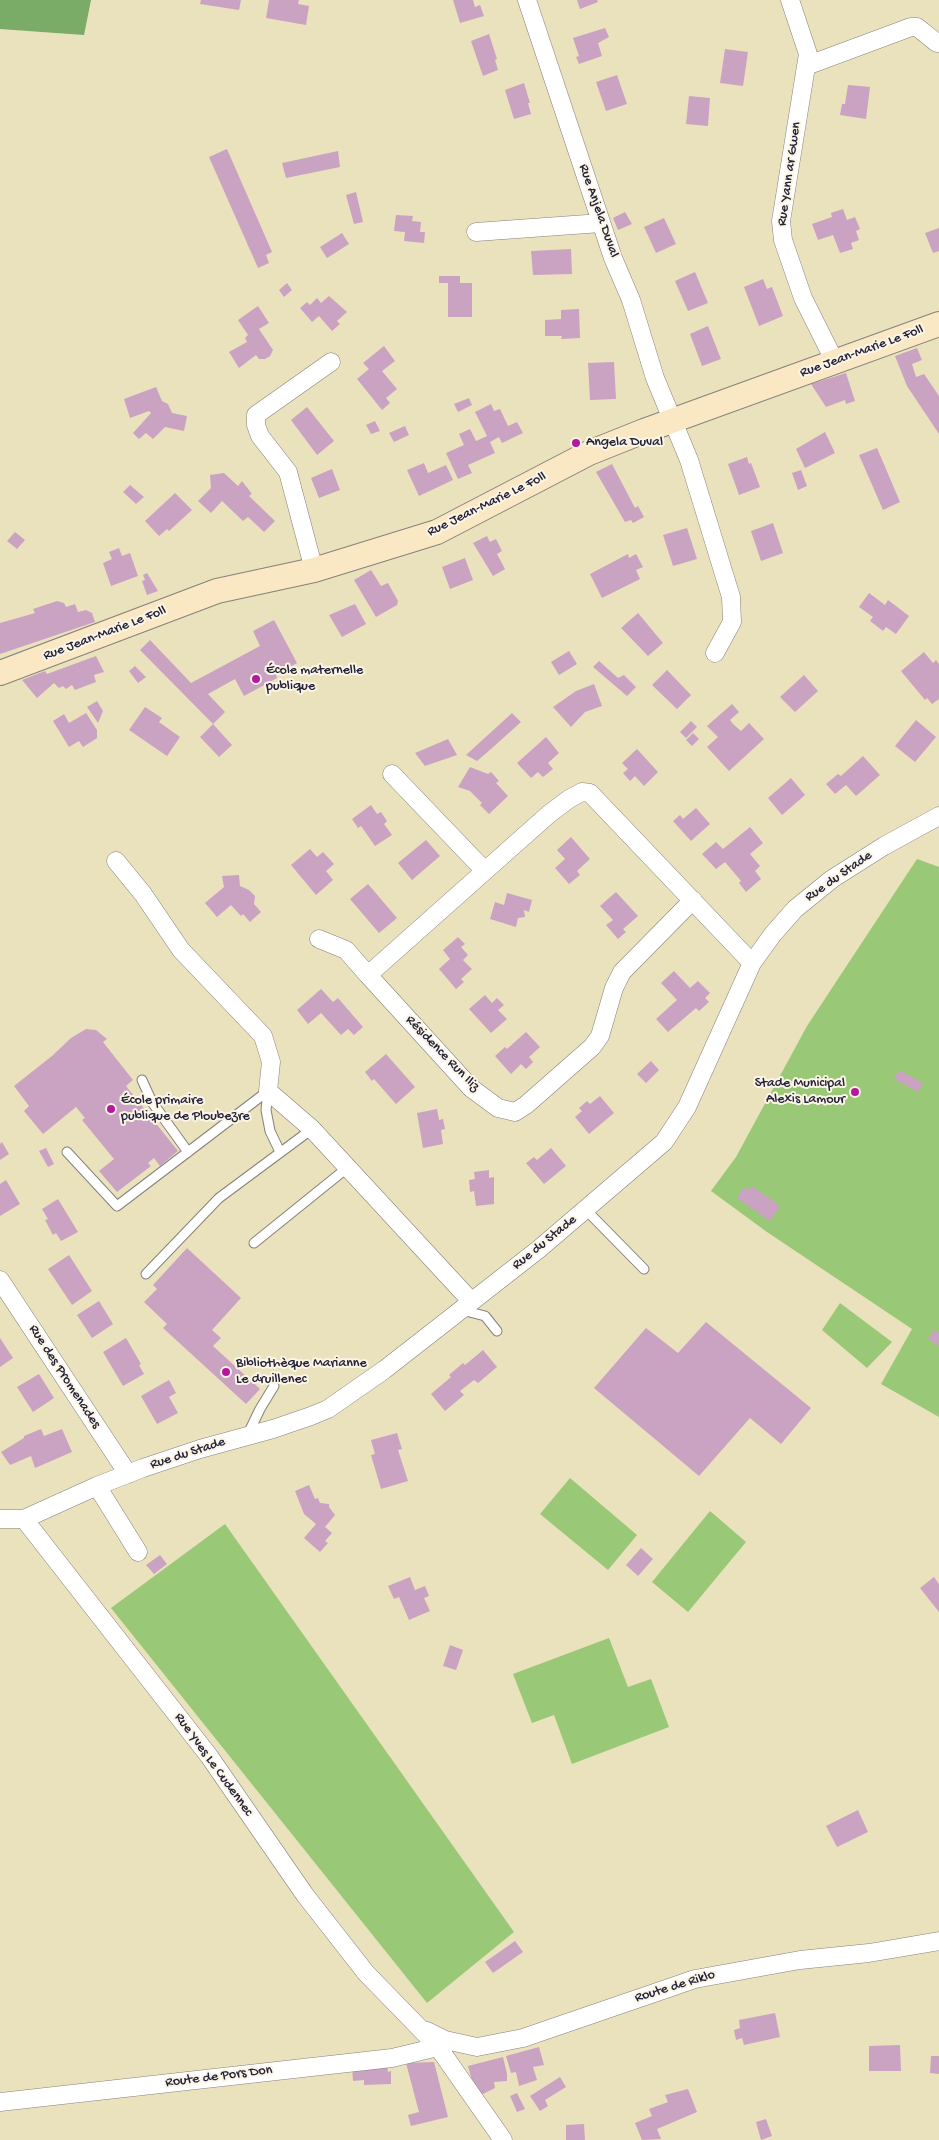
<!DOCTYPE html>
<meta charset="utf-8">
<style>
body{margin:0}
canvas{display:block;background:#eae1bd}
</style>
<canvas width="939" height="2140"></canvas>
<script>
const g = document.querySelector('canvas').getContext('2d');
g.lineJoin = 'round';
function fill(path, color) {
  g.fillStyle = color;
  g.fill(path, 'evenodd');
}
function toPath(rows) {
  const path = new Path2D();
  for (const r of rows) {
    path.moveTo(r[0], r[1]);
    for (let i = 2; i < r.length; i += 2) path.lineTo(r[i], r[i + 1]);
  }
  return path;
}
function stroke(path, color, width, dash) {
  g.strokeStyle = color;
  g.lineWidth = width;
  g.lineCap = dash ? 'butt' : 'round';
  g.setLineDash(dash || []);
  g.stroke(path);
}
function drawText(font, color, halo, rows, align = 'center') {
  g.font = font + ' "Gochi Hand",sans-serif';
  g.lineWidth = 4;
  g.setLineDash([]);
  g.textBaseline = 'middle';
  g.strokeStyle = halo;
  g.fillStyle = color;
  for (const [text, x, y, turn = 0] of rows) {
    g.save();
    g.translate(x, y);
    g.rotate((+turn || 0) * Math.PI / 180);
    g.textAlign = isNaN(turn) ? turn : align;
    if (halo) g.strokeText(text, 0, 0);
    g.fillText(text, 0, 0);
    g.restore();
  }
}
fill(toPath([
 [917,859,939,867,939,1417,881,1384,912,1329,767,1232,711,1191,736,1157,807,1026],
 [840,1303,892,1342,867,1368,822,1330],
 [570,1478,637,1535,608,1570,540,1514],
 [710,1511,746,1542,688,1612,652,1582],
 [225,1524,514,1932,427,2003,111,1608],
 [609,1638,628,1687,651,1679,669,1727,572,1764,554,1715,532,1723,513,1674]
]), '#99c877');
fill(toPath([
 [0,0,91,0,84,35,0,29]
]), '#7aac68');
fill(toPath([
 [201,0,241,0,239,10,200,4],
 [269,0,299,0,298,4,309,6,306,25,266,18],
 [453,0,473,0,475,7,480,5,484,16,460,23],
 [577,0,597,0,598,2,580,9],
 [605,28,609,37,598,43,602,56,579,64,576,57,579,56,573,38],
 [489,34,497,59,495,60,498,70,483,76,471,41],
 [725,49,748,52,743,86,720,83],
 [617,75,627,104,606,111,596,82],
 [524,83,530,103,528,103,531,114,514,119,505,90],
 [848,85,870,87,866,119,840,115,842,104,845,104],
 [689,96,710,98,708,126,686,124],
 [227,149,272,252,266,255,269,263,258,268,209,157],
 [338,151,340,167,286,178,282,163],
 [356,192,363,222,354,224,346,195],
 [843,209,847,220,855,217,860,229,856,231,859,240,851,243,853,249,840,253,833,235,818,240,812,224,832,217,831,213],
 [625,212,632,224,618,230,613,218],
 [396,215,413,216,412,221,421,222,420,232,425,232,424,243,404,241,405,232,394,231],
 [664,218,676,244,656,253,644,227],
 [939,228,939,251,933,253,925,233],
 [342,233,349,244,327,258,320,247],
 [571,249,572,274,533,275,531,251],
 [695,272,708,303,688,311,675,281],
 [439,276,460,276,460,283,472,283,472,317,448,317,448,283,439,283],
 [763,279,767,289,772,287,783,316,759,326,744,287],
 [287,283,292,290,284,297,279,290],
 [329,296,347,312,337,321,340,324,332,331,319,316,312,322,300,308,307,302,310,305,317,298,321,303],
 [258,306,269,323,259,329,273,350,270,356,265,359,259,359,256,355,239,368,229,352,247,342,245,338,248,335,238,320],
 [579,309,580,338,561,339,562,336,545,336,545,320,561,319,561,310],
 [708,326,721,359,702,366,690,334],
 [384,346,395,361,382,371,397,389,386,398,390,403,382,410,357,379,369,369,363,363],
 [917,348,922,360,912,364,916,377,924,374,939,396,939,434,907,386,895,356],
 [614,362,616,399,590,400,588,363],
 [846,373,855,401,846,404,845,400,826,407,811,384],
 [156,387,162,401,168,404,172,413,187,416,184,431,165,427,153,439,146,433,139,439,133,433,151,413,149,411,130,418,124,399],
 [469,398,472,405,458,412,454,404],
 [491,404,494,411,500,409,508,426,517,422,523,433,502,443,499,437,490,442,495,453,468,465,472,473,458,479,446,453,464,445,459,434,470,429,476,441,487,436,475,412],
 [307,407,334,441,317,455,291,420],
 [375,421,380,431,371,434,366,425],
 [405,426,409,435,394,442,389,433],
 [825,432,835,453,805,468,796,449],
 [877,448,900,502,883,510,859,455],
 [747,457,749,464,751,463,760,487,739,495,728,464],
 [424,463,428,473,446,465,453,480,419,496,407,470],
 [612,464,635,508,638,506,644,517,633,523,631,520,625,522,596,472],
 [332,469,340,490,319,498,311,478],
 [801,470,807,486,798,490,792,473],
 [224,473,238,486,242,481,252,494,249,496,275,521,264,532,248,517,243,521,222,501,211,513,198,501,211,488,210,475],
 [130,485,144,497,136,504,123,492],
 [175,493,192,510,169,531,167,529,159,536,145,521],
 [773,523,783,553,761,561,751,531],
 [687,528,697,559,673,566,663,535],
 [15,532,25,540,17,549,7,541],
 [487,536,490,542,496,539,502,551,497,554,505,569,493,576,473,543],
 [119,548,122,556,130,553,138,576,111,586,103,563,112,559,109,552],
 [628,554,629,558,636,554,643,567,636,570,640,579,602,598,590,574],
 [465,558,473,580,450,589,442,567],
 [371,570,381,586,388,583,398,601,397,605,376,617,354,580],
 [147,573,158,591,147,595,142,581,145,580,143,575],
 [869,593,885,605,888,600,909,616,896,634,886,627,883,631,870,621,873,617,859,607],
 [57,601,64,603,66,607,75,604,78,612,86,610,92,613,95,622,0,654,0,623,35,613,33,609],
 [355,604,366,624,342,637,329,615],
 [638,613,663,643,648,656,621,628],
 [274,620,297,663,276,675,277,678,244,696,235,679,208,694,225,712,213,724,232,745,219,757,200,737,213,724,140,650,150,640,191,683,260,646,253,631],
 [569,651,577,664,559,675,551,662],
 [924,652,933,663,936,660,939,664,939,699,932,704,927,698,925,700,901,671],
 [96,656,104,672,94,675,96,682,75,690,72,685,66,689,63,686,59,688,54,683,37,698,22,680,45,671,47,674],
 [599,661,618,678,624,675,636,687,627,696,593,667],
 [135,666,146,677,138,683,129,671],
 [667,670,691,695,677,709,652,685],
 [804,675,818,691,795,712,780,697],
 [594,684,602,706,585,712,571,727,553,707,576,691],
 [97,701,103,711,98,723,87,707],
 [732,704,739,712,730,720,733,724,741,731,749,723,764,739,729,771,707,747,718,737,707,726],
 [145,707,162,718,159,722,180,737,167,756,129,730],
 [86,713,97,730,97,738,83,747,79,741,69,747,53,721,64,714,69,723],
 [512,713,521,722,491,749,477,761,466,755],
 [916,720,936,737,915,762,895,746],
 [691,721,697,727,686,738,680,732],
 [693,733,699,739,692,746,686,740],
 [546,737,559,753,548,763,553,769,543,777,538,772,531,778,517,763],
 [448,739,457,755,425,766,415,753],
 [637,749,658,772,644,786,635,776,630,781,623,773,628,769,622,763],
 [863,756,880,775,856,796,846,785,835,794,826,784,838,774,841,776],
 [470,767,488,774,491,772,499,781,496,783,508,796,489,814,480,805,482,803,470,791,458,787],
 [791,778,805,795,782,815,768,798],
 [371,805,377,814,381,812,387,821,384,824,392,835,375,846,361,826,358,828,352,819],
 [696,808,710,824,691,841,673,821,680,815,683,819],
 [750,827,763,843,750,854,760,866,755,871,761,879,746,892,739,883,741,881,725,862,716,869,702,854,716,842,723,849],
 [571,837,590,859,577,871,580,875,569,884,555,868,565,859,557,850],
 [426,840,440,856,412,880,398,863],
 [310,849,317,857,323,852,334,864,326,871,333,880,316,895,291,865],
 [239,875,240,886,249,890,255,896,254,904,261,912,250,922,243,914,241,916,231,905,217,917,205,903,224,887,222,876],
 [368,884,397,918,379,933,350,899],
 [616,892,638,916,623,929,626,932,618,939,606,925,613,920,600,906],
 [507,893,532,900,529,912,524,910,525,917,518,918,516,927,490,919,495,902,504,905],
 [458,937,465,944,461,947,468,955,463,960,472,969,461,979,464,982,456,989,439,969,450,959,443,950],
 [674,971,690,988,698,981,710,993,705,998,709,1002,699,1011,696,1008,668,1032,656,1019,677,1000,661,983],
 [321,989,333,1002,338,998,363,1027,354,1035,348,1029,341,1035,321,1013,308,1024,297,1010],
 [485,995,492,1003,497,998,504,1005,498,1010,507,1019,491,1033,469,1009],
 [86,1029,96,1030,107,1039,103,1042,133,1080,126,1086,178,1151,160,1166,154,1158,148,1163,151,1166,117,1192,99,1171,114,1159,82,1120,85,1118,76,1107,43,1134,24,1111,29,1106,14,1086,52,1056,71,1038],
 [526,1032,540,1047,529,1057,533,1062,526,1069,521,1064,511,1074,495,1056,505,1047,507,1049],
 [386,1054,415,1087,396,1104,374,1079,372,1081,365,1072],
 [651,1061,659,1070,646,1083,637,1074],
 [899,1070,923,1083,918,1092,894,1079],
 [600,1096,614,1113,589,1134,575,1117,582,1111,579,1108,587,1101,590,1104],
 [437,1109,439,1120,443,1119,445,1129,441,1130,443,1144,423,1148,417,1113],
 [2,1142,9,1154,0,1160,0,1144],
 [46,1148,54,1164,48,1167,39,1151],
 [551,1148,566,1166,544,1184,526,1163,534,1157,537,1160],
 [489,1170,489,1178,494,1177,494,1204,476,1206,474,1191,470,1192,469,1180,475,1179,474,1172],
 [6,1180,20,1204,0,1216,0,1184],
 [752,1186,780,1206,770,1221,737,1198,744,1187,749,1190],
 [58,1199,78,1232,61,1241,56,1233,53,1235,45,1220,48,1219,42,1209],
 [187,1248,241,1298,212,1330,221,1338,213,1346,260,1389,246,1404,163,1328,167,1324,144,1302,157,1289,153,1285],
 [69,1255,92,1291,72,1305,48,1269],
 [99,1301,113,1324,92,1338,77,1315],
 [706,1322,811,1408,781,1444,750,1418,699,1476,594,1388,646,1328,678,1353],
 [934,1330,939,1333,939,1346,928,1339],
 [0,1338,13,1358,0,1367],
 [126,1338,141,1364,139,1365,144,1374,123,1386,103,1352],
 [483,1350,497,1367,478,1383,474,1380,460,1391,464,1395,445,1411,431,1394,451,1377,449,1375,463,1363,465,1365],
 [39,1374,54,1398,33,1412,17,1387],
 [169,1380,176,1393,169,1397,178,1413,157,1424,141,1396],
 [41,1429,44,1436,62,1429,72,1452,35,1468,31,1456,10,1465,1,1452,24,1438,24,1436],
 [397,1433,402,1449,398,1450,408,1481,381,1489,371,1455,375,1454,371,1440],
 [309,1485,315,1499,318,1498,320,1503,329,1504,329,1507,335,1515,325,1527,332,1533,325,1541,328,1543,320,1552,304,1538,316,1524,304,1514,295,1491],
 [641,1548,653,1559,638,1576,626,1565],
 [160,1555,167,1564,154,1574,146,1565],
 [410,1577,415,1590,425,1586,429,1596,424,1598,430,1611,409,1620,399,1597,394,1599,388,1586],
 [934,1577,939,1584,939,1612,920,1588],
 [450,1645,463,1650,456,1670,443,1666],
 [858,1810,868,1832,837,1847,826,1826],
 [515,1941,523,1952,493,1973,485,1962],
 [775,2013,780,2037,744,2045,742,2038,736,2040,734,2030,740,2028,739,2020],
 [900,2045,901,2071,869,2071,869,2046],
 [539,2047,544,2065,533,2067,537,2080,519,2086,516,2072,511,2073,506,2056],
 [931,2056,939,2056,939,2074,930,2073],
 [503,2057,507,2074,507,2081,494,2082,495,2088,481,2095,474,2088,468,2066],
 [434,2062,448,2117,411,2126,408,2115,419,2112,406,2063],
 [387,2064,388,2072,391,2071,391,2084,364,2085,364,2080,353,2081,352,2066],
 [560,2077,566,2087,545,2100,548,2106,540,2111,530,2096],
 [688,2089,697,2112,657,2129,661,2139,642,2140,635,2123,652,2116,649,2109,668,2102,665,2095],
 [517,2093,525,2109,517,2112,510,2096],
 [766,2119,772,2136,761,2140,756,2122],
 [584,2124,585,2140,566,2140,566,2125]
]), '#caa3c3');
const service = toPath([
 [142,1080,152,1102,188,1152],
 [268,1091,266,1110,270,1131,280,1152],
 [67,1152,117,1206,268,1091],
 [586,1210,644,1269],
 [254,1243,347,1168],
 [146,1274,219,1198,312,1129],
 [462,1310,485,1316,497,1331],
 [247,1436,260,1409,274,1386]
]);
const minor = toPath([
 [527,0,613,258,631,300,655,378,689,460,731,597,732,622,715,653],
 [790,0,808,54,781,221,783,240,803,298,835,362],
 [806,66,911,27,917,27,937,43],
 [476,232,601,223],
 [314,570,288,472,260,436,256,425,256,415,331,362],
 [392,774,485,871],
 [116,861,143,894,181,950,263,1036,271,1062,268,1091,312,1129,471,1301],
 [319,939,346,950,368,975,549,814,569,799,582,792,590,793,752,963],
 [368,975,471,1088,498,1108,515,1112,526,1105,592,1047,600,1036,614,988,622,972,693,900],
 [0,1280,128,1474],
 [97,1486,138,1552],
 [0,1519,24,1519,97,1486,143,1468,200,1449,273,1429,311,1416,328,1409,384,1370,539,1249,664,1142,687,1107,752,963,773,934,795,909,832,879,884,846,939,816],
 [24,1519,209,1756,305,1895,366,1973,438,2047,503,2140],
 [427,2031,445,2040,477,2047,523,2038,695,1979,800,1960,869,1953,939,1941],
 [0,2102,392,2058,438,2047]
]);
const secondary = toPath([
 [0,673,217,591,314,570,437,532,589,453,644,431,939,324]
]);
stroke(service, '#86827c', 11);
stroke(minor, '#86827c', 19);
stroke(secondary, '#86827c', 26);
stroke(service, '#fff', 9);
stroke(minor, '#fff', 18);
stroke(secondary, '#fae7c3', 24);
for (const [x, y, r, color] of [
 [576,443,5,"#b5179e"],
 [256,679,5,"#b5179e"],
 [855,1092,5,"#b5179e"],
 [111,1109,5,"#b5179e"],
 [226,1372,5,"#b5179e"]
]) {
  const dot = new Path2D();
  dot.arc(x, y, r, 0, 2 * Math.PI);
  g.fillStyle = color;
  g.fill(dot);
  stroke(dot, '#fcf5e5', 2);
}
drawText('14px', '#22223b', '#fcf5e5', [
 ["Rue Yann ar Gwen",790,174,-82],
 ["Rue Anjela Duval",598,211,71],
 ["Rue Jean-Marie Le Foll",862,352,-20],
 ["Rue Jean-Marie Le Foll",487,505,-26],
 ["Rue Jean-Marie Le Foll",105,634,-21],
 ["Rue du Stade",839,877,-35],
 ["Résidence Run Iliz",442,1054,46],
 ["Rue du Stade",545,1243,-39],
 ["Rue des Promenades",64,1377,57],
 ["Rue du Stade",188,1454,-18],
 ["Rue Yves Le Cudennec",213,1765,54],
 ["Route de Riklo",675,1987,-17],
 ["Route de Pors Don",219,2077,-7]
]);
drawText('14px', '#22223b', '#fcf5e5', [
 ["Angela Duval",586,443],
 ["École maternelle",266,671],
 ["publique",266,687],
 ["Stade Municipal",845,1084,"right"],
 ["Alexis Lamour",845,1100,"right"],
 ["École primaire",121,1101],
 ["publique de Ploubezre",121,1117],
 ["Bibliothèque Marianne",236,1364],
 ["Le druillenec",236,1380]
], 'left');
</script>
